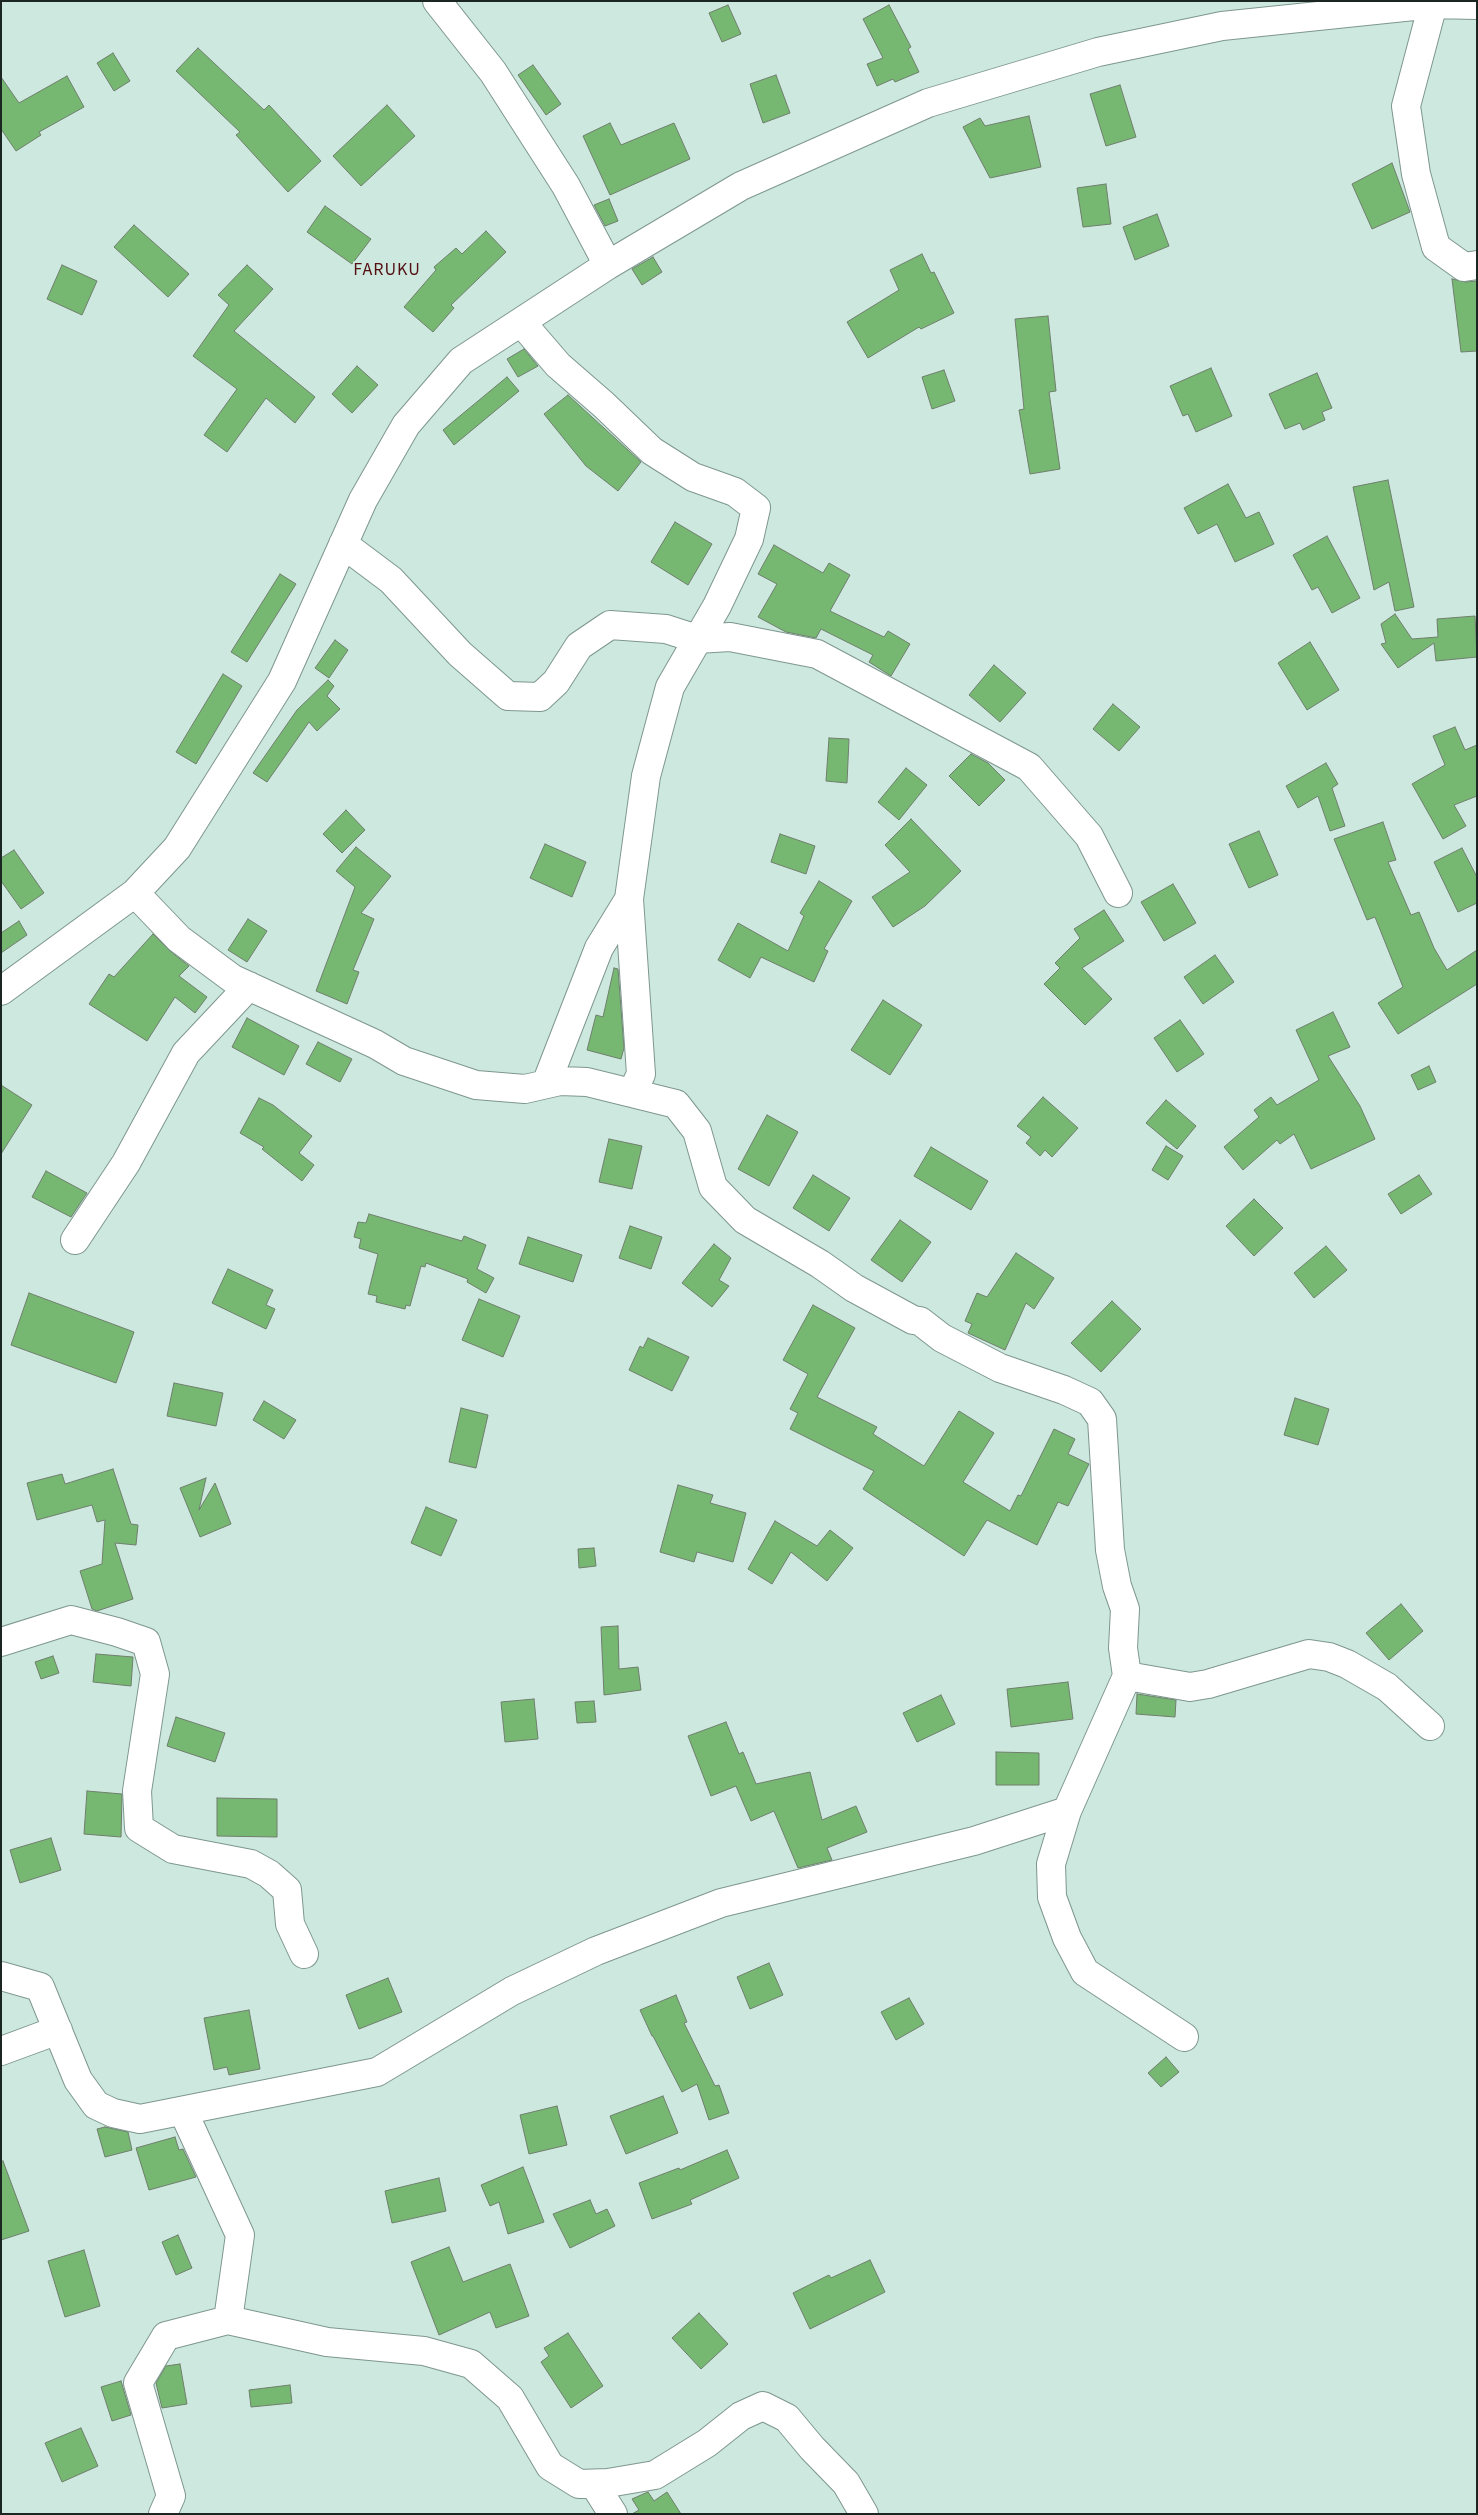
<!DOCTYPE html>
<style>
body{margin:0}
#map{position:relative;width:1478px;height:2515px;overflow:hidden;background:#cde8de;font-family:"Source Sans 3",sans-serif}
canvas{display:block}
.frame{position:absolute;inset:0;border:2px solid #1b2522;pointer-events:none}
</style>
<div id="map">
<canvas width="1478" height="2515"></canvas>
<div class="frame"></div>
</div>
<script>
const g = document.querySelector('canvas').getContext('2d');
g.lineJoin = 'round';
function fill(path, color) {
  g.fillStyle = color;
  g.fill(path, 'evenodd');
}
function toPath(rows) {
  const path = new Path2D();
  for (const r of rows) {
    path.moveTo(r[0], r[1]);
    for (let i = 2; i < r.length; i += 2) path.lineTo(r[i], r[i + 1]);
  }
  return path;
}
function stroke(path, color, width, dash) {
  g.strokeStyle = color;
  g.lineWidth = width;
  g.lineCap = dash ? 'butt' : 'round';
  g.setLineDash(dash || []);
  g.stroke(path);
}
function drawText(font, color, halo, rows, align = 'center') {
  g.font = font + ' "Source Sans 3",sans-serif';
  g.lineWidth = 4;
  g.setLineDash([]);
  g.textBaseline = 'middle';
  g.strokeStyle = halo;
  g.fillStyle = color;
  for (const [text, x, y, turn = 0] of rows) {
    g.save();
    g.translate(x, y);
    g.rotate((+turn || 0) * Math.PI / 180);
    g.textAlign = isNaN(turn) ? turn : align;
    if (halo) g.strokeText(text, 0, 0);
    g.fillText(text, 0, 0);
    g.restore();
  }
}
const building = toPath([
 [728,5,741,34,722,42,709,13,728,5],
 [889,5,911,47,908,49,919,72,895,82,893,79,877,86,867,64,883,58,863,19,889,5],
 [198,48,264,110,269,105,321,161,288,192,236,135,240,132,176,71,198,48],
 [113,53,130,81,114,91,97,63,113,53],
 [533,65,561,104,546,115,518,75,533,65],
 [776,75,790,113,763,123,750,84,776,75],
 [67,76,84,107,39,132,41,135,16,151,1,129,1,77,19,103,67,76],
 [1120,85,1136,137,1106,146,1090,94,1120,85],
 [387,105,415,136,361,186,333,156,387,105],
 [1029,116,1041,167,990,178,963,127,980,118,985,126,1029,116],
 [610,123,621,145,674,123,690,159,610,195,583,136,610,123],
 [1392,163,1410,212,1372,229,1352,184,1392,163],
 [1106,184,1111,224,1083,227,1077,188,1106,184],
 [609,199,618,221,605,226,594,205,609,199],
 [325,206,371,239,352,264,307,232,325,206],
 [1157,214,1169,246,1135,260,1123,227,1157,214],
 [134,225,189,274,168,297,114,247,134,225],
 [486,231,506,252,451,305,454,308,433,332,404,307,436,270,434,267,456,248,462,254,486,231],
 [922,254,931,273,934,272,954,313,921,329,919,327,868,358,847,322,899,290,890,270,922,254],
 [653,257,662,272,642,285,632,269,653,257],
 [62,265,97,281,82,315,47,299,62,265],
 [247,265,273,289,234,331,315,397,295,423,266,398,227,452,204,435,237,389,193,356,229,305,218,295,247,265],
 [1452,279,1466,282,1477,281,1477,351,1461,352,1452,279],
 [1048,316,1056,391,1049,392,1060,469,1030,474,1019,410,1024,409,1015,319,1048,316],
 [524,349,538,366,518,377,507,359,524,349],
 [357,366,378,385,352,413,332,394,357,366],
 [1211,368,1232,416,1196,432,1188,414,1183,416,1170,386,1211,368],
 [944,370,955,401,932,409,922,377,944,370],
 [1317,373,1332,408,1322,412,1325,420,1303,430,1300,423,1285,429,1269,394,1317,373],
 [507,377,519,391,454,445,443,430,507,377],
 [568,395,641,462,618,491,586,466,544,414,568,395],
 [1388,480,1414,607,1395,611,1389,582,1374,590,1353,487,1388,480],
 [1228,484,1246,518,1259,512,1274,544,1235,562,1217,524,1198,534,1184,508,1228,484],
 [675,522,712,544,688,585,651,562,675,522],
 [1327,536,1360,598,1332,613,1318,587,1312,590,1293,555,1327,536],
 [774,545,823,573,829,563,850,575,830,611,884,637,888,631,910,644,891,676,869,662,873,655,821,629,816,638,786,632,758,617,777,584,758,574,774,545],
 [280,574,296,584,247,662,231,652,280,574],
 [1395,614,1412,639,1438,637,1437,619,1475,616,1477,657,1436,661,1434,643,1398,668,1381,644,1386,643,1381,624,1395,614],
 [335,640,348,650,329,678,315,668,335,640],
 [1310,642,1339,690,1307,710,1278,663,1310,642],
 [994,665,1026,693,1000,722,969,695,994,665],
 [223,674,242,686,196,764,176,752,223,674],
 [328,680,334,686,327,696,340,709,317,731,309,722,267,782,253,773,297,710,328,680],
 [1113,704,1140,727,1119,751,1093,729,1113,704],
 [1455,727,1465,750,1477,745,1477,796,1454,805,1466,826,1443,839,1412,784,1445,765,1433,736,1455,727],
 [829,738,849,739,847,783,826,781,829,738],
 [971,754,988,763,1005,780,979,806,949,776,971,754],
 [1326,763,1338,784,1332,788,1345,826,1330,831,1318,796,1298,808,1286,786,1326,763],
 [906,768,927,785,899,820,878,802,906,768],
 [346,810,365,830,342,853,323,834,346,810],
 [911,819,961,871,925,906,893,927,872,897,910,872,885,845,911,819],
 [1383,822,1396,860,1388,862,1411,915,1419,912,1434,948,1447,970,1477,950,1477,984,1398,1034,1378,1003,1403,987,1375,917,1367,920,1334,839,1383,822],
 [1259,831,1278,875,1249,888,1229,844,1259,831],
 [780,834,815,846,806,874,771,862,780,834],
 [545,844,586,862,572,897,530,878,545,844],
 [356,847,391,876,361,913,374,919,353,970,359,972,347,1004,316,991,355,887,336,871,356,847],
 [1462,848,1477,877,1477,903,1458,912,1434,862,1462,848],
 [14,850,44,893,21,909,1,881,1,858,14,850],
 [819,881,852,901,824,949,828,951,814,982,761,957,750,978,718,960,738,923,788,951,804,916,800,913,819,881],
 [1173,884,1196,923,1164,941,1141,902,1173,884],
 [1104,910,1124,941,1082,968,1112,999,1085,1025,1044,984,1060,968,1055,963,1080,938,1074,929,1104,910],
 [248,919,267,931,247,962,228,950,248,919],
 [19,921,27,935,1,953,1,933,19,921],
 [153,934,170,951,189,966,179,976,207,997,195,1013,175,997,147,1041,89,1004,109,974,114,977,153,934],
 [1215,955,1234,982,1203,1004,1184,977,1215,955],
 [614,968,618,969,624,1048,621,1059,587,1050,596,1015,603,1017,614,968],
 [883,1000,922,1025,890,1075,851,1050,883,1000],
 [1333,1012,1350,1047,1328,1056,1360,1106,1375,1139,1311,1169,1294,1134,1280,1144,1277,1140,1243,1170,1224,1147,1259,1117,1254,1110,1271,1097,1277,1105,1319,1080,1296,1030,1333,1012],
 [247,1018,299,1046,284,1075,232,1047,247,1018],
 [1180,1020,1204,1054,1177,1072,1154,1038,1180,1020],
 [318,1042,352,1059,340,1082,306,1064,318,1042],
 [1429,1066,1436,1082,1418,1090,1411,1075,1429,1066],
 [1,1085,32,1105,1,1154,1,1085],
 [1043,1097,1078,1128,1052,1157,1045,1150,1040,1156,1026,1143,1031,1137,1017,1126,1043,1097],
 [259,1098,273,1105,312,1136,299,1153,314,1165,302,1181,262,1149,264,1147,240,1133,259,1098],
 [1166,1100,1196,1126,1177,1149,1146,1123,1166,1100],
 [767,1115,798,1132,769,1186,738,1169,767,1115],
 [609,1139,642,1146,632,1189,599,1182,609,1139],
 [1166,1146,1183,1156,1168,1180,1152,1170,1166,1146],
 [931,1147,988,1181,971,1210,914,1176,931,1147],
 [46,1171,87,1193,71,1217,32,1197,46,1171],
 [813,1175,850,1198,829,1231,793,1208,813,1175],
 [1419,1175,1432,1194,1401,1214,1388,1194,1419,1175],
 [1254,1199,1283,1228,1254,1256,1226,1226,1254,1199],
 [369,1214,462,1241,464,1236,486,1245,477,1269,494,1278,486,1293,467,1282,468,1279,426,1263,425,1267,421,1266,410,1306,406,1305,405,1309,376,1302,377,1296,368,1294,378,1254,359,1248,361,1239,354,1237,358,1222,366,1223,369,1214],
 [900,1220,931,1242,902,1282,871,1260,900,1220],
 [630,1226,662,1237,651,1269,619,1258,630,1226],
 [528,1237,582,1255,573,1282,519,1264,528,1237],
 [714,1244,731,1258,719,1280,729,1286,712,1307,682,1283,714,1244],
 [1326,1246,1347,1270,1314,1298,1294,1273,1326,1246],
 [1016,1253,1054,1278,1034,1309,1026,1303,1005,1350,968,1333,972,1324,965,1321,977,1293,987,1297,1016,1253],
 [228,1269,273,1290,266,1305,275,1309,266,1329,212,1303,228,1269],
 [29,1293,134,1332,116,1383,11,1345,29,1293],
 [479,1299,520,1316,503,1357,462,1340,479,1299],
 [1112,1301,1141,1329,1101,1372,1071,1343,1112,1301],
 [813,1305,855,1328,817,1397,877,1427,873,1434,924,1466,959,1411,994,1433,963,1482,1010,1511,1018,1495,1021,1496,1054,1429,1075,1439,1068,1454,1089,1464,1068,1506,1058,1502,1037,1545,987,1520,964,1556,863,1489,874,1471,790,1429,798,1413,790,1409,808,1374,783,1360,813,1305],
 [648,1338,689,1357,672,1391,629,1370,640,1346,643,1348,648,1338],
 [174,1383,223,1393,216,1426,167,1416,174,1383],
 [1295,1398,1329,1409,1318,1445,1284,1435,1295,1398],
 [264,1401,296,1420,284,1439,253,1420,264,1401],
 [461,1408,488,1415,476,1468,449,1462,461,1408],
 [113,1469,131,1524,138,1525,136,1545,115,1543,133,1599,97,1611,92,1609,80,1571,102,1564,105,1520,97,1522,92,1505,37,1520,27,1483,62,1474,65,1484,113,1469],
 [206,1478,199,1510,215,1483,231,1524,200,1537,180,1488,206,1478],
 [678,1485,713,1495,710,1503,746,1513,733,1562,697,1552,694,1562,660,1552,678,1485],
 [426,1507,457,1520,441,1556,411,1543,426,1507],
 [775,1521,817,1546,830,1530,853,1548,827,1581,791,1552,772,1584,748,1569,775,1521],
 [594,1548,596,1566,579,1568,578,1549,594,1548],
 [1401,1604,1423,1631,1389,1660,1366,1633,1401,1604],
 [618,1626,619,1669,638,1667,641,1690,604,1695,601,1627,618,1626],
 [96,1654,133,1657,131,1686,93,1682,96,1654],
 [53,1656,59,1673,41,1679,35,1662,53,1656],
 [1068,1682,1073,1719,1011,1727,1007,1689,1068,1682],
 [1137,1694,1176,1700,1175,1717,1136,1714,1137,1694],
 [941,1695,955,1724,917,1742,903,1713,941,1695],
 [534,1699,538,1739,505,1742,501,1702,534,1699],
 [594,1701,596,1722,577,1723,575,1702,594,1701],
 [176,1717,225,1733,215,1762,167,1746,176,1717],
 [726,1722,739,1754,743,1752,756,1784,810,1772,822,1820,856,1806,867,1832,827,1848,832,1860,798,1868,774,1811,751,1821,736,1786,711,1796,688,1736,726,1722],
 [996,1752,1039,1753,1039,1785,996,1785,996,1752],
 [87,1791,122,1794,121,1837,84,1834,87,1791],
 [217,1798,277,1799,277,1837,217,1836,217,1798],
 [51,1838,61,1870,20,1883,10,1850,51,1838],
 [769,1963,783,1995,750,2009,737,1977,769,1963],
 [388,1978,402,2012,359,2029,346,1995,388,1978],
 [676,1995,687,2022,684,2023,715,2086,719,2085,729,2113,709,2120,697,2084,682,2092,653,2036,652,2036,640,2010,676,1995],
 [909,1998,924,2024,896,2040,881,2012,909,1998],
 [249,2010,260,2069,229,2075,227,2067,214,2070,204,2018,249,2010],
 [1166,2057,1179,2072,1161,2087,1148,2073,1166,2057],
 [663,2096,678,2133,626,2154,610,2116,663,2096],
 [557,2106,567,2145,529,2154,520,2115,557,2106],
 [105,2127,128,2132,132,2150,105,2157,97,2129,105,2127],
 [175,2137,179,2150,183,2149,196,2177,149,2190,136,2148,175,2137],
 [727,2150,739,2178,690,2200,692,2204,652,2219,639,2183,679,2168,680,2170,727,2150],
 [3,2161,29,2231,1,2240,1,2162,3,2161],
 [523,2167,544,2222,508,2234,499,2202,490,2206,481,2185,523,2167],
 [439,2178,446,2211,392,2223,385,2191,439,2178],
 [590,2200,596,2214,607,2209,615,2226,570,2248,553,2214,590,2200],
 [178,2235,192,2268,176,2275,162,2242,178,2235],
 [449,2247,463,2282,510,2264,529,2316,496,2328,490,2312,439,2335,411,2262,449,2247],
 [84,2250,100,2306,65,2317,48,2261,84,2250],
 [870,2260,885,2292,810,2329,793,2293,829,2275,831,2278,870,2260],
 [699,2313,728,2344,701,2369,672,2338,699,2313],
 [568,2333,603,2386,571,2408,541,2362,549,2356,544,2348,568,2333],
 [180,2364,187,2404,162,2408,156,2383,166,2366,180,2364],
 [121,2381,131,2415,112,2421,101,2387,121,2381],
 [290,2385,292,2403,251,2407,249,2390,290,2385],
 [81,2428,98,2466,62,2482,45,2443,81,2428],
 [648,2492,654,2501,667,2492,681,2514,632,2514,639,2510,632,2499,648,2492]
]);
fill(building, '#76b871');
stroke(building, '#6f7e6d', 1);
const minor = toPath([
 [437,1,493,72,566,186,608,265],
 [1433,4,1406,106,1416,174,1436,247,1464,267,1477,265],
 [521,322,558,365,604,405,652,451,693,477,735,492,756,508,749,539,717,606,670,687,646,776,629,899,641,1074,632,1093],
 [343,544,391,580,460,654,508,696,540,697,556,682,579,646,610,625,666,629,697,639,730,637,817,654,1029,767,1089,836,1118,893],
 [135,893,179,939,233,979,375,1044,404,1061,476,1085,525,1089,560,1081,587,1082,676,1104,697,1131,713,1187,745,1220,820,1264,854,1288,913,1320,920,1321,942,1338,1000,1368,1064,1390,1090,1402,1102,1419,1110,1550,1117,1586,1125,1609,1123,1648,1127,1676,1067,1811,1051,1864,1052,1897,1067,1938,1085,1972,1184,2037],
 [1,991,135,893,177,848,282,681,363,500,406,425,461,361,608,265,741,186,928,103,1098,52,1222,26,1433,4,1477,5],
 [546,1084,599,948,629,899],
 [75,1240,126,1163,186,1053,249,986],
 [1,1642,71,1620,117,1632,146,1642,155,1674,137,1791,139,1828,173,1849,251,1864,269,1874,287,1890,290,1924,304,1954],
 [1127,1676,1190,1687,1208,1684,1309,1654,1329,1657,1347,1664,1387,1687,1430,1726],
 [1,1976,40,1987,78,2080,96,2105,113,2113,140,2119,377,2072,512,1991,596,1951,721,1903,974,1841,1067,1811],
 [1,2051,58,2030],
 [228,2320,327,2342,424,2351,471,2364,510,2398,550,2466,579,2484,608,2483,655,2475,707,2443,741,2416,763,2406,787,2418,812,2448,846,2483,864,2514],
 [594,2484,613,2514],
 [163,2514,171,2496,138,2383,166,2336,228,2320,240,2235,183,2111]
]);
stroke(minor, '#7e978e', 30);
stroke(minor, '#fff', 28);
g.letterSpacing = '1px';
drawText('18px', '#540f11', '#cde8de', [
 ["FARUKU",387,271]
]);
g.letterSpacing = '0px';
</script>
